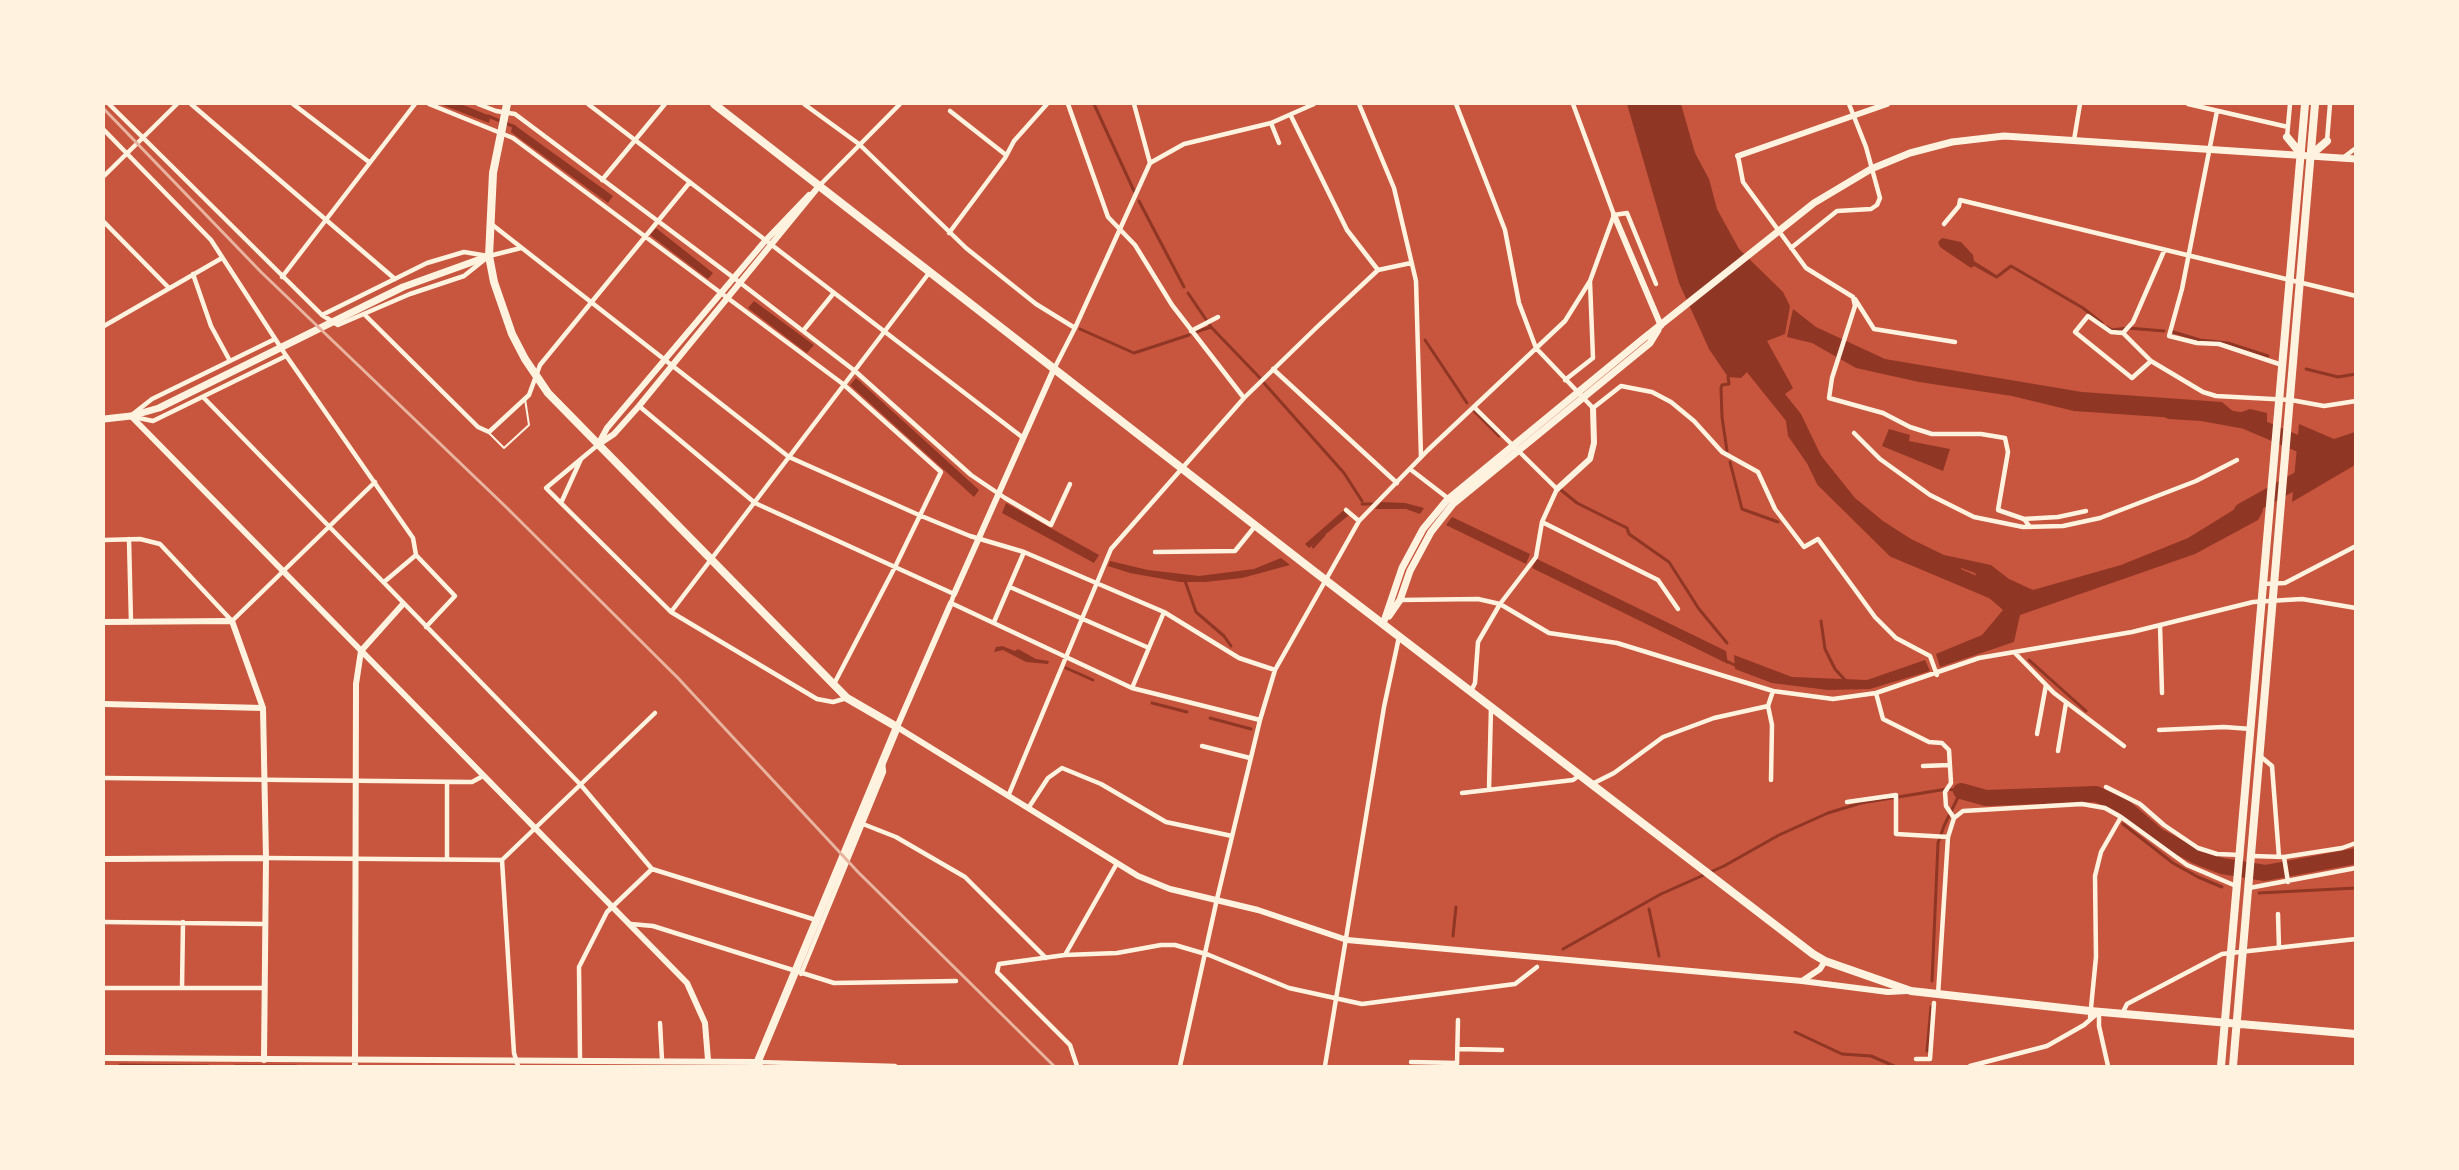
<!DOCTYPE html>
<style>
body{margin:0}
#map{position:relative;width:2459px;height:1170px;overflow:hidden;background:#c8553d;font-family:"Public Sans",sans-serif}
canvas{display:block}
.frame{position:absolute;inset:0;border:105px solid #fff3e0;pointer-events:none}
</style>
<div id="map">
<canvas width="2459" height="1170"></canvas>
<div class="frame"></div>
</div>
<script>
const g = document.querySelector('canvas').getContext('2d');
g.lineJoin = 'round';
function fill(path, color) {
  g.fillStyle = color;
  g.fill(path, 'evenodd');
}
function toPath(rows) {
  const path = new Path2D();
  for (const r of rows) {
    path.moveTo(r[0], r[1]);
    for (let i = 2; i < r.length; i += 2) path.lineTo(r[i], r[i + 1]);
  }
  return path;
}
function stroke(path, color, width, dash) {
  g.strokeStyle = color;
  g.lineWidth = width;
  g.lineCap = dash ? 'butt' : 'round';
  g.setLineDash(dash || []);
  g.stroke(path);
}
fill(toPath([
 [440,104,461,104,490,116,489,123],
 [1627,104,1681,104,1695,153,1709,179,1717,209,1739,249,1783,292,1790,306,1785,334,1767,341,1793,388,1781,397,1758,367,1748,371,1741,378,1728,377,1709,349,1679,283],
 [513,124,613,196,608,203,511,132],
 [656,228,713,273,708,279,650,235],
 [1942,238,1961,242,1973,255,1974,261,1998,276,1997,279,1974,266,1971,268,1940,247,1938,242],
 [754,301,814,345,807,353,748,308],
 [1793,309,1816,327,1885,359,2082,392,2222,402,2236,414,2250,409,2267,413,2267,431,2245,427,2218,414,2200,410,2176,418,2074,411,2012,396,1919,382,1856,368,1812,343,1787,337],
 [856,378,979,490,974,497,850,385],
 [1785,414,1800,421,1799,437,1819,453,1855,498,1883,521,1911,539,1944,555,1991,565,2009,579,2033,590,2121,565,2188,538,2261,493,2263,511,2258,520,2195,554,2020,615,2014,642,1940,667,1936,654,1982,635,2003,610,1987,596,1975,573,1961,568,1962,583,1903,547,1877,528,1806,462,1788,436],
 [2299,424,2334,439,2355,432,2355,465,2292,502],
 [1889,429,1910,435,1909,441,1950,449,1943,471,1882,446],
 [1381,502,1405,503,1424,508,1420,514,1406,509,1375,509],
 [1006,503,1099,555,1094,563,1002,513],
 [1344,510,1349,515,1309,548,1305,544],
 [1452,517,1530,554,1526,564,1446,525],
 [1281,558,1290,565,1242,578,1205,582,1180,582,1130,573,1108,566,1110,561,1148,570,1199,576,1254,569],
 [1537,559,1726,651,1728,664,1532,568],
 [1002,646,1015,651,1018,649,1036,659,1049,661,1048,664,1026,662,1003,650,994,652,996,647],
 [1734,655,1792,677,1867,680,1925,660,1930,671,1870,689,1828,690,1772,683,1735,669]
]), '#8f3625');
stroke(toPath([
 [1094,104,1134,191],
 [488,116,515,127],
 [1139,201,1184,287],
 [1998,276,2011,266,2083,308,2102,323],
 [1188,293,1211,327],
 [2107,327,2112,330,2128,328,2164,331],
 [1080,329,1134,353,1189,335],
 [2170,331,2200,340,2228,343,2268,356],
 [1196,332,1211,327,1260,378],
 [1425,340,1467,403],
 [2306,369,2338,377,2356,374],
 [1264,383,1344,473,1362,501],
 [1473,410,1499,436],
 [1727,451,1722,417,1721,388,1722,385,1729,384,1728,377],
 [1730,462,1742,509,1778,522],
 [1561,490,1577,503,1627,528,1629,534,1669,562,1699,609,1727,643],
 [1362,504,1376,504],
 [1313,547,1324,535],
 [1184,578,1196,612,1224,636,1231,646],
 [1821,621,1825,649,1835,669,1846,681],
 [1724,660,1737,666],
 [2029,660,2086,711],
 [1066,668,1093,680],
 [1152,703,1187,712],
 [1210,718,1251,729],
 [2123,824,2173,863,2198,877,2222,887],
 [2259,893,2356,888],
 [1649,909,1659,956],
 [1453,936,1456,907],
 [1563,949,1661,894,1724,866,1779,835,1828,813,1861,803,1947,789,1961,791,1944,826,1938,843,1932,981],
 [1795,1032,1842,1054,1871,1056,1894,1066],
 [1927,1051,1931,1007],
 [120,1065,208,1066],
 [235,1066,296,1066]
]), '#8f3625', 3);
stroke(toPath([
 [1743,350,1745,357,1794,418,1824,480,1895,550,2002,595],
 [2170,411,2201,413,2245,421,2318,452],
 [2242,511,2312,472],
 [1961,791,1986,798,2096,794,2123,806,2158,836,2196,856,2222,866,2265,873,2356,856]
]), '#8f3625', 16);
stroke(toPath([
 [489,433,504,448,529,425,525,399]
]), '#fff3e0', 2);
stroke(toPath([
 [109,104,322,315,338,325,410,294,464,276,489,256,521,248],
 [191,104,395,279],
 [293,104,369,162],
 [429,104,513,138,843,384,941,472,895,567,834,684],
 [478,104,496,111,515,114,734,278,855,371,971,475,1005,498,1051,525,1070,484],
 [588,104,1022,437],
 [804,104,859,144,966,248,1036,304,1075,328],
 [1068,104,1108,217,1135,245,1172,305,1244,398],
 [1134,104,1150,163],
 [1359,104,1394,188,1416,281,1421,457],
 [1456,104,1505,230,1519,303,1536,348,1593,408,1621,386,1652,392,1671,402,1694,421,1722,452,1758,472,1775,509,1804,547,1818,539,1875,617,1896,638,1930,656,1937,675],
 [1573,104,1614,215],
 [2188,104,2288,127],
 [950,111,1006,155],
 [2217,111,2182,289,2169,336,2197,343,2219,344,2282,365],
 [1291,116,1347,230,1378,270],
 [1271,123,1279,143],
 [104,130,211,240,285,354,413,538,416,555,455,596,426,627],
 [2287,137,2290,104],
 [2074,140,2080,104],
 [2327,141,2330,104],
 [1738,156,1743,182,1806,268,1853,297,1855,306,1832,378,1829,398,1883,413,1910,427,1932,434,1981,434,2005,438,2008,452,1998,510,2024,519,2030,527],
 [2344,157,2356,148],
 [104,176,177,104],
 [602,180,665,104],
 [819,186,900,104],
 [1614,215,1627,213,1656,284],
 [104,222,169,288],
 [490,223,789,457,919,515,970,536,1024,552,1164,612,1239,658,1275,670],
 [1944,224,1959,206,1960,200,2356,296],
 [949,233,1005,158,1014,141,1047,104],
 [1791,248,1837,211,1871,209,1877,205,1880,198,1866,147,1849,104],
 [193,274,211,326,230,361],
 [282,277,415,104],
 [1855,299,1874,329,1955,342],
 [322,315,427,263,464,252,488,256],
 [365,315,478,427,489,432,529,395,540,365,690,182],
 [104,326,222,258],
 [803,331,833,294],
 [1191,331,1218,317],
 [2123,333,2151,361,2132,378,2075,332,2088,316,2111,332,2123,333,2133,322,2164,251],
 [2151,361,2203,392,2216,396,2291,400,2324,406,2356,401],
 [1054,369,1075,328,1150,163,1184,144,1271,123,1314,104],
 [1273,369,1397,483],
 [1565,380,1593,358,1590,282],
 [203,397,580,784,652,869,816,920],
 [639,406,755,503,954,594,951,603,1132,688,1260,720],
 [133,414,152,399,275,339],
 [134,417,153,421,286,356],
 [1854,433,1880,459,1930,495,1974,517,2023,527,2063,526,2100,518,2196,481,2237,460],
 [581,459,561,503,546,488,599,444],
 [1410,469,1449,499],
 [561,503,671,612,817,699,833,702,847,698],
 [1346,510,1359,521],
 [2023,519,2058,517,2086,511],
 [1542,522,1658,580,1678,609],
 [129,539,131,622],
 [104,540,140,539,160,544,232,621,375,482],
 [1155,552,1235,551,1256,525],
 [384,582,416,555],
 [2263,584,2285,583,2356,546],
 [1010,587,1149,648],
 [1400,600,1478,599,1500,604,1549,633,1617,643,1773,691,1833,699,1876,693,1979,658,2132,632,2253,602,2302,599,2356,608],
 [671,612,929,273],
 [994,622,1024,552],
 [2160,625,2162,693],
 [2015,653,2054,693,2124,746],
 [1132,688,1164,612],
 [1471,691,1475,683,1478,642,1500,604,1536,557,1542,522,1557,489,1474,407],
 [1876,693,1883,719,1929,742,1942,743,1949,750,1951,783,1945,792,1946,806,1954,818],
 [1768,706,1772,725,1771,780],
 [2159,730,2224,727,2251,729],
 [2037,734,2046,685],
 [1202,746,1250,758],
 [2058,751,2066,703],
 [2260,756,2272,766,2279,857],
 [1923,766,1950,765],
 [104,778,472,782,483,776],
 [1592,784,1614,773,1663,737,1714,718,1768,706,1773,691],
 [2106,787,2140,804,2164,825,2198,848,2217,854,2241,855],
 [1489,789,1491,708],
 [1462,793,1573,780,1580,775],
 [1009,794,1111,549,1244,398,1316,328,1378,270,1411,263],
 [1847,802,1896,795,1896,834,1948,837],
 [1029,807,1048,778,1062,768,1101,784,1166,822,1232,836],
 [2121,817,2187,865,2236,886],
 [863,824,896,837,965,877,1046,958],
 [2252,856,2284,857,2342,848,2356,843],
 [2284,857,2288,882],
 [266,858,502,860,655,713],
 [447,859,447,782],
 [502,860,514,1053,518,1066],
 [2249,888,2356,868],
 [2278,914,2279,948],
 [104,922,265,924],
 [631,924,653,926,834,983,956,981],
 [1065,955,1116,865],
 [801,974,884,772,883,764],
 [104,988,264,988],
 [182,988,183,922],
 [1938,995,1948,837,1954,818,1963,811,2082,804,2105,808,2121,817,2101,852,2095,876,2096,957,2090,1018],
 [2099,1012,2099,1026,2108,1066],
 [2122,1014,2127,1004,2222,954,2356,939],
 [660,1023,662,1060],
 [1458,1049,1502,1050],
 [580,1059,579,967,607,912,652,869],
 [1916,1059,1930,1059,1934,1003],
 [757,1062,895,1066],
 [1411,1062,1457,1063],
 [1457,1064,1458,1020],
 [1077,1066,1070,1045,997,972,999,964,1065,955,1117,953,1161,945,1175,945,1209,955,1289,988,1362,1004,1515,984,1537,967],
 [1180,1066,1217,899,1260,720,1275,670,1359,521,1428,450,1565,321,1590,281,1614,215],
 [1325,1066,1384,707,1399,637],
 [1970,1066,2047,1046,2084,1025,2099,1012]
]), '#fff3e0', 4.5);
stroke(toPath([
 [1738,156,1887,104],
 [1614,215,1661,326],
 [131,416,687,983,705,1023,708,1060],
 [599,443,607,428,765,241,809,195],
 [599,444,614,434,639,406,819,186],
 [1557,489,1590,459,1594,443,1593,408],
 [954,594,1054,369],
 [951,603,897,727,1138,876,1170,889,1258,910,1347,940,1802,981,1820,969,1825,961],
 [104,622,232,621,263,708,266,858,264,1060],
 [104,704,263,708],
 [104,859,266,858],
 [1802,981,1888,992,1907,991],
 [104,1058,757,1062],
 [355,1066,356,684,361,651,403,604]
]), '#fff3e0', 6);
stroke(toPath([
 [104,419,131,416,159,408,403,287,489,256],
 [1389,616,1400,600,1410,571,1431,532,1453,504,1650,343,1658,330],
 [1383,624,1402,568,1423,529,1447,500,1644,338,1814,203,1871,169,1910,153,1952,142,2004,136,2356,159]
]), '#fff3e0', 7);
stroke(toPath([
 [507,104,493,173,489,256,494,282,512,334,525,359,548,393,847,698,897,727,758,1061,759,1066]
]), '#fff3e0', 8);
stroke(toPath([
 [714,104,1315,572,1813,954,1825,961,1911,991,2090,1011,2356,1034],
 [2287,137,2301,154],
 [2311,155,2327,141],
 [2221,1066,2305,104],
 [2233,1066,2315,104]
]), '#fff3e0', 8);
stroke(toPath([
 [104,109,261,272,505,506,678,678,858,872,1054,1066]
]), '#e9b49f', 3);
</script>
